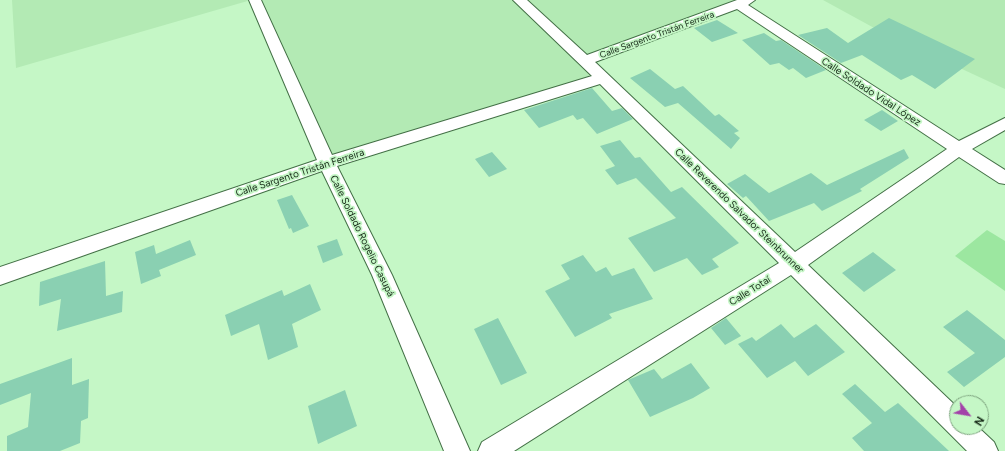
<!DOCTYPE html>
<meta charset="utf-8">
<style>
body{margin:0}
#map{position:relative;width:1005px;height:451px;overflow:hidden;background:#c5f7c6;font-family:Figtree,sans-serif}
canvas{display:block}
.north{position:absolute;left:949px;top:395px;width:40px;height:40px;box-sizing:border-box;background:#c5f7c6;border:1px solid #7fa580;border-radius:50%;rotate:121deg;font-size:11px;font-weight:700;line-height:16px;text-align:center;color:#162917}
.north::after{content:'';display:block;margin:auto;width:14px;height:18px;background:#a342a9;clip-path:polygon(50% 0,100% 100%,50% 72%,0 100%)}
</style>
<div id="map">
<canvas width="1005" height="451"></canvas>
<div class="north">N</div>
</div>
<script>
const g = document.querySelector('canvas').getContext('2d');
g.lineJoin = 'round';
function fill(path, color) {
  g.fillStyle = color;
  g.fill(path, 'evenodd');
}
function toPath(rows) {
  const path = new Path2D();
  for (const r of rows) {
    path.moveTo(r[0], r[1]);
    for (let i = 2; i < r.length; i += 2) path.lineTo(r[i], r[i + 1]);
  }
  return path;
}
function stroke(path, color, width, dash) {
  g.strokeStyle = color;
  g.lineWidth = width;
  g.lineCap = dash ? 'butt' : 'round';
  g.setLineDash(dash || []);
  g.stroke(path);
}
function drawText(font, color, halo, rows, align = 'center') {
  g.font = font + ' Figtree,sans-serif';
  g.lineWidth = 3.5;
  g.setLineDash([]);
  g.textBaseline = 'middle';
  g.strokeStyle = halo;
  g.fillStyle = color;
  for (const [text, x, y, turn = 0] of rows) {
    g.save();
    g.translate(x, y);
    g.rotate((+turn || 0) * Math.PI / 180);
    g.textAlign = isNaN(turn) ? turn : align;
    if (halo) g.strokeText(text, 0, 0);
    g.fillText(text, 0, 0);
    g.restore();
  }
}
fill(toPath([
 [12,0,251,0,16,68],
 [255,0,751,0,586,61,603,78,327,163],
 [823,0,1005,0,1005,89,876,29]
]), '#b3eab4');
fill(toPath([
 [987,230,1005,241,1005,291,955,256]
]), '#9ce7a0');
fill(toPath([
 [889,18,975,59,935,89,912,75,901,80,862,55,841,63,798,35,827,28,848,43],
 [717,20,738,33,712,42,694,28],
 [764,33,776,41,781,40,826,70,806,78,793,68,789,70,779,63,770,65,742,40],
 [650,69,675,89,683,86,715,116,719,114,739,131,734,133,740,138,731,149,678,103,665,107,630,78],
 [592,88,612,111,622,108,633,119,597,134,583,118,577,120,573,115,539,128,524,110],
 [882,110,898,121,881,131,864,120],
 [620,140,635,158,640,157,671,192,682,187,739,243,712,259,719,267,702,275,687,258,654,272,628,238,676,218,636,178,617,185,605,170,615,166,600,146],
 [904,149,909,158,860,189,862,191,822,211,814,203,769,221,746,196,743,198,727,184,745,174,769,193,811,173,827,185],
 [492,152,507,169,489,177,475,159],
 [292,195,309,226,293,233,291,228,289,229,277,200],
 [337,239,343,255,323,263,317,246],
 [190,240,196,255,159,270,161,276,141,284,135,252,154,245,156,254],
 [873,252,896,270,864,292,842,273],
 [583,255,596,272,606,267,612,276,634,268,653,299,609,314,612,318,575,337,545,291,570,279,561,265],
 [105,261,106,296,123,291,122,312,57,331,61,299,39,306,40,282],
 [310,284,321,310,292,324,298,347,268,360,259,324,231,336,225,315,282,290,284,296],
 [967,310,1005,340,1005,357,964,387,947,372,975,353,943,327],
 [498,318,527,373,501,385,474,329],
 [726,318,741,336,725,345,711,328],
 [781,324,794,338,816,324,845,352,808,376,795,361,767,378,738,344,752,337,756,341],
 [72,358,72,385,89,379,88,418,81,421,80,443,60,451,7,451,7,436,28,427,31,393,0,405,0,384],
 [691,363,710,388,693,398,650,417,628,380,654,369,662,379],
 [855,384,885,412,898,403,949,451,864,451,852,438,872,423,842,394],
 [345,390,357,426,318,444,308,406]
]), '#8ad0b2');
const minor = toPath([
 [249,0,261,0,332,155,592,76,513,0,527,0,587,55,737,0,755,0,748,5,959,141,1005,118,1005,130,972,149,1005,170,1005,184,999,183,959,157,808,265,957,407,957,427,978,427,994,442,998,451,967,451,791,275,514,451,478,451,482,442,779,263,600,84,337,166,392,275,470,451,444,451,372,275,322,171,0,285,0,267,317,160,249,0],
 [737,9,947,149,795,252,595,62,737,9]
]);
stroke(minor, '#437046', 2);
fill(minor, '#fff');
drawText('9px', '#162917', '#c5f7c6', [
 ["Calle Sargento Tristán Ferreira",657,35,-20]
]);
drawText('10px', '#162917', '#c5f7c6', [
 ["Calle Soldado Vidal López",871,92,33],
 ["Calle Sargento Tristán Ferreira",300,173,-18],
 ["Calle Reverendo Salvador Steinbrunner",739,211,44],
 ["Calle Soldado Rogelio Casupá",362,236,64],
 ["Calle Totaí",750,291,-32]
]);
</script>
